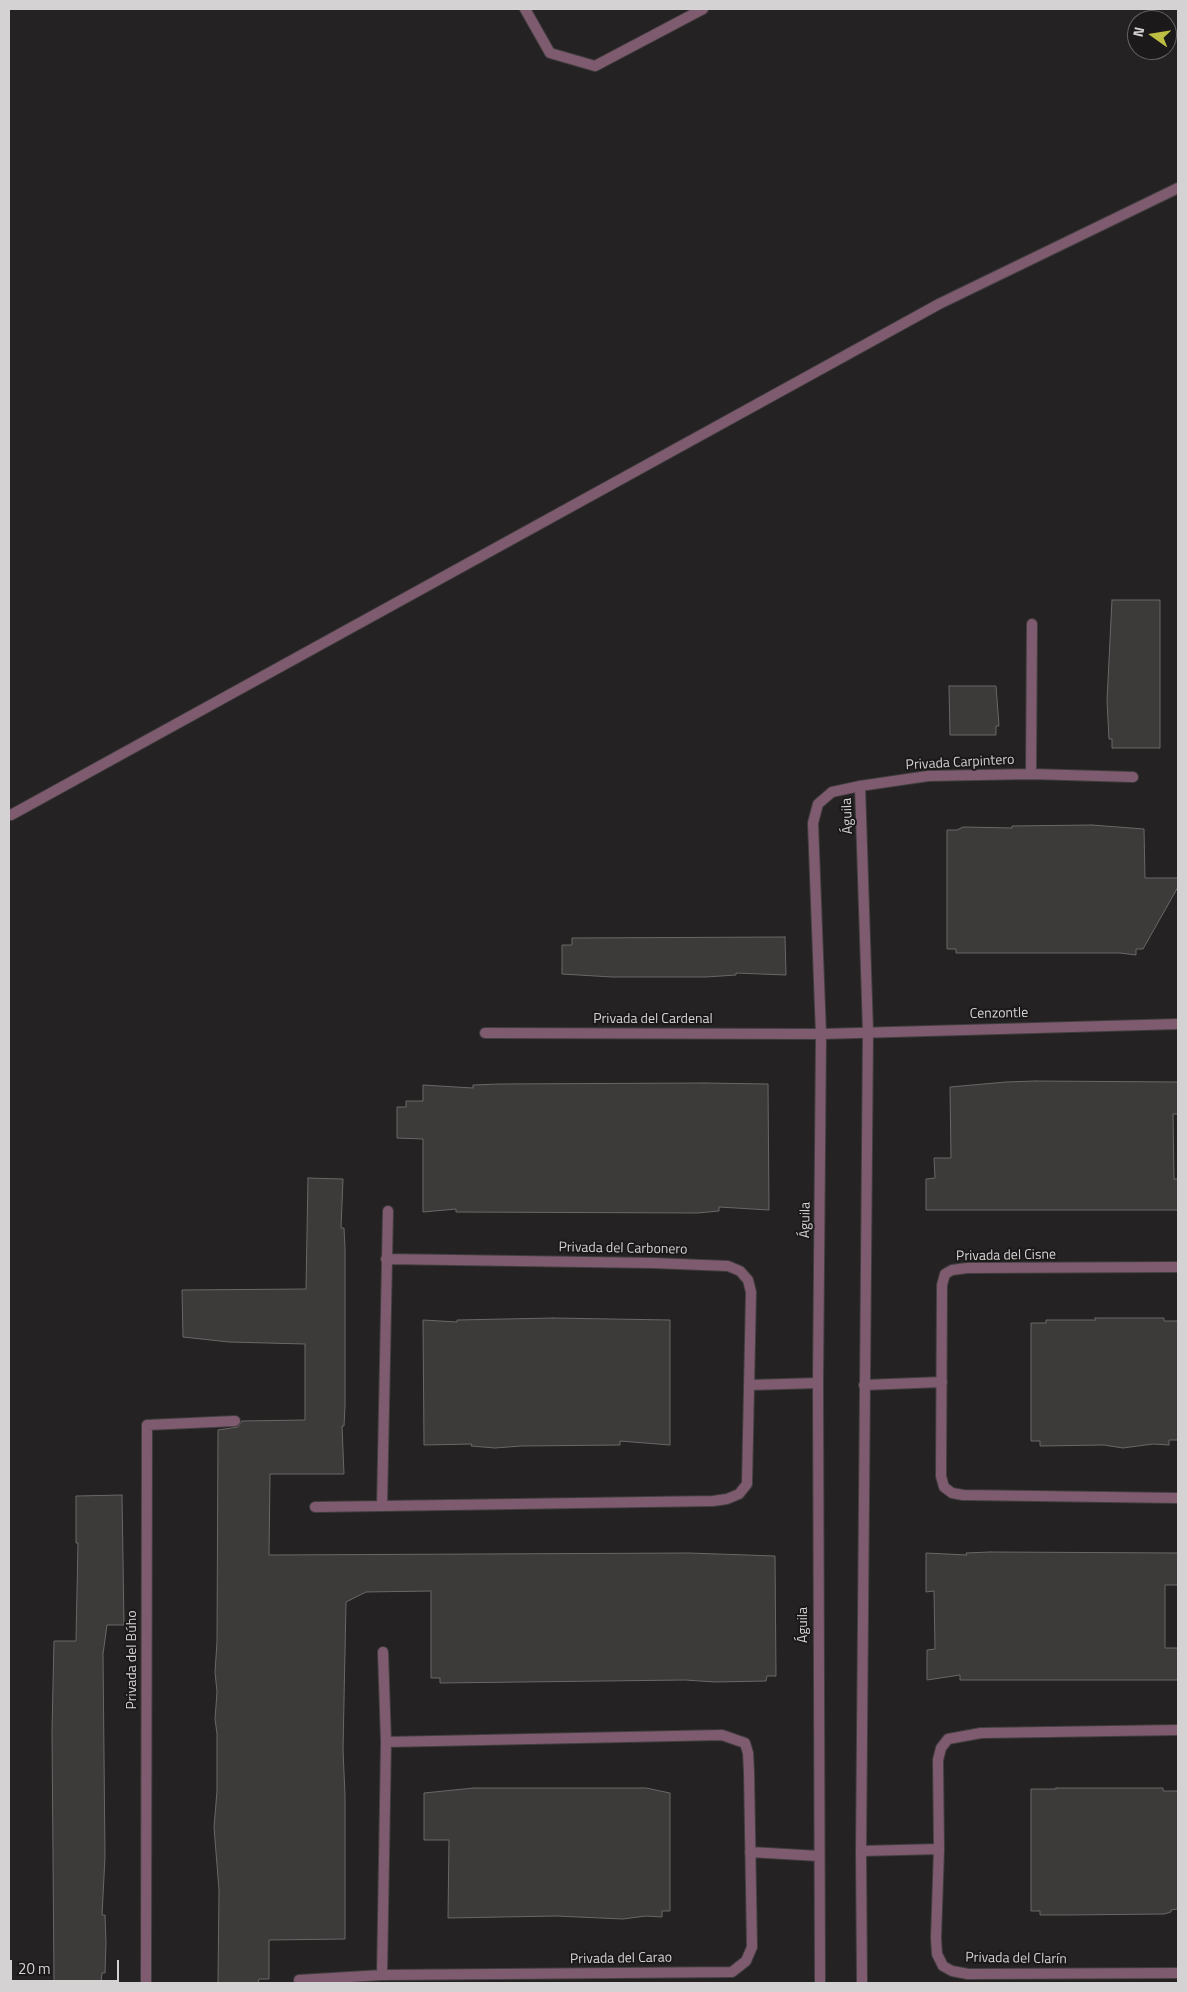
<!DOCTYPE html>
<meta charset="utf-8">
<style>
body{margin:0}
#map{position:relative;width:1187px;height:1992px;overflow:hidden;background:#252223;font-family:"Titillium Web",sans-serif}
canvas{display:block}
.frame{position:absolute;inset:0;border:10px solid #d4d2d2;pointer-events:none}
.north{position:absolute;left:1127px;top:10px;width:50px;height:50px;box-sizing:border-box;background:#1b1919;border:1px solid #656363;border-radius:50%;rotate:283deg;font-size:14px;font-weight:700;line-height:20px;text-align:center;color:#d4d2d2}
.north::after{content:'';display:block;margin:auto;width:18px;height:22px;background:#bebf42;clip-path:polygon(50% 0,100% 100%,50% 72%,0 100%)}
.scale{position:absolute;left:10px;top:1960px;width:109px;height:22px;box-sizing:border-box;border:2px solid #d4d2d2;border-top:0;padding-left:6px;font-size:15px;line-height:18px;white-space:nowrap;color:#d4d2d2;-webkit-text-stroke:4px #1b1919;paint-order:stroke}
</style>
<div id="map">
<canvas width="1187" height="1992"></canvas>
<div class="frame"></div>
<div class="north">N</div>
<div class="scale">20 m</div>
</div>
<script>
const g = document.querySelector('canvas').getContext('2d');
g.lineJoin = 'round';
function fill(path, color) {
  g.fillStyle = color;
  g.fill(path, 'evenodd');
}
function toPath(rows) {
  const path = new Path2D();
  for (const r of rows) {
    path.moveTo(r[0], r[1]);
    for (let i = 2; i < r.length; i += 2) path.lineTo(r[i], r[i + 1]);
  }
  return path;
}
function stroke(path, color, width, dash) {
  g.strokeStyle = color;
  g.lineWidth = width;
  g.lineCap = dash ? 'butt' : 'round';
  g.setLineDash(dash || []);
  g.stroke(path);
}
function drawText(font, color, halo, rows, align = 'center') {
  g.font = font + ' "Titillium Web",sans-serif';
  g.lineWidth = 4;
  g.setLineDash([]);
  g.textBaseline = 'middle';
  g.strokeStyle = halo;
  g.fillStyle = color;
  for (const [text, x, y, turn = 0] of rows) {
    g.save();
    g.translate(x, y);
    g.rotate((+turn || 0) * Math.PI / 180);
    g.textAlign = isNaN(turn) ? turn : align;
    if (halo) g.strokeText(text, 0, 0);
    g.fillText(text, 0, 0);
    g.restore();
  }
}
const building = toPath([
 [1112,600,1160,600,1160,748,1112,748,1112,739,1109,739,1107,701,1112,600],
 [949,686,996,686,999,726,996,726,996,735,950,735,949,686],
 [1092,825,1144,829,1145,878,1178,878,1178,887,1143,949,1136,949,1136,955,1120,953,956,953,956,949,947,949,947,830,957,830,963,827,1012,828,1012,826,1092,825],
 [785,937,786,975,736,973,736,975,706,977,612,977,562,974,562,945,572,945,572,938,785,937],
 [1035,1081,1178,1082,1178,1114,1173,1114,1174,1179,1178,1179,1178,1210,926,1210,926,1179,935,1178,934,1158,951,1158,950,1087,1006,1082,1035,1081],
 [704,1083,768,1084,769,1210,719,1207,719,1211,697,1213,456,1212,456,1209,423,1212,423,1139,397,1138,397,1107,406,1107,406,1101,423,1101,423,1085,473,1088,473,1085,499,1084,704,1083],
 [308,1178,343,1179,341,1228,344,1228,345,1248,345,1406,344,1426,342,1426,344,1474,270,1474,269,1555,689,1553,775,1556,776,1676,767,1676,766,1681,715,1682,685,1680,440,1683,440,1678,431,1678,431,1591,366,1592,346,1602,343,1750,345,1795,345,1939,269,1940,269,1979,259,1979,258,1983,218,1983,219,1890,214,1827,217,1791,217,1734,215,1719,217,1692,215,1672,217,1642,218,1430,238,1427,242,1421,305,1420,305,1344,229,1342,183,1337,182,1290,306,1289,308,1178],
 [553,1318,670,1320,670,1445,620,1441,620,1445,521,1446,495,1448,471,1446,472,1444,424,1445,423,1320,457,1322,457,1320,553,1318],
 [1095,1318,1164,1318,1164,1321,1178,1321,1178,1440,1169,1440,1169,1445,1153,1444,1123,1448,1104,1445,1040,1446,1040,1441,1031,1441,1031,1323,1046,1323,1046,1320,1096,1320,1095,1318],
 [122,1495,124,1625,107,1625,103,1654,105,1857,102,1915,105,1915,106,1943,105,1973,102,1973,101,1983,54,1983,52,1730,54,1641,76,1641,78,1543,76,1543,76,1496,122,1495],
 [990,1552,1178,1553,1178,1585,1165,1585,1165,1648,1178,1648,1178,1680,960,1680,960,1675,927,1680,927,1650,935,1649,934,1591,926,1592,926,1553,967,1555,966,1553,990,1552],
 [474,1788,646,1788,670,1793,670,1911,662,1911,662,1917,646,1916,623,1919,556,1916,448,1918,449,1840,424,1840,424,1793,474,1788],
 [1056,1788,1163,1788,1163,1791,1178,1791,1178,1909,1171,1910,1171,1912,1164,1914,1065,1915,1040,1915,1040,1911,1031,1911,1031,1789,1056,1789,1056,1788]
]);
fill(building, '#3d3a3a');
stroke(building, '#6b6767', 1);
const service = toPath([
 [525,9,550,53,595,66,703,9],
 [11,815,939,304,1178,188]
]);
const minor = toPath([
 [1031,774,1032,624],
 [860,786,928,776,1031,774,1133,777],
 [485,1033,821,1034,1178,1024],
 [1178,1267,967,1268,952,1270,945,1274,942,1285,941,1476,944,1487,952,1493,963,1495,1178,1498],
 [750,1385,818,1383],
 [864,1385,942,1382],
 [382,1506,388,1211],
 [315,1507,713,1501,727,1499,739,1494,747,1484,751,1292,748,1280,740,1271,728,1266,653,1263,386,1259],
 [1178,1730,981,1733,948,1739,941,1748,938,1760,939,1849,936,1938,937,1954,943,1966,952,1971,968,1974,1178,1973],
 [861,1851,939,1849],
 [750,1852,819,1856],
 [382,1975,386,1742,383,1652],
 [299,1980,382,1975,732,1972,746,1961,752,1947,749,1772,748,1753,745,1743,722,1735,386,1742],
 [146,1983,147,1425,235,1421]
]);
const tertiary = toPath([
 [820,1983,818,1383,821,1034,813,823,818,804,832,792,860,786,868,1031,861,1851,862,1983]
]);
stroke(service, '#413e3f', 12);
stroke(minor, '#413e3f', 12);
stroke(tertiary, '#413e3f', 12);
stroke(service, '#7f5b6f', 10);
stroke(minor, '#7f5b6f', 10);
stroke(tertiary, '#7f5b6f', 10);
drawText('14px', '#d4d2d2', '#1b1919', [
 ["Privada Carpintero",960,763,-3],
 ["Águila",848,816,-92],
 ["Cenzontle",999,1014,-1],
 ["Privada del Cardenal",653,1020],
 ["Águila",806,1220,-89],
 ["Privada del Carbonero",623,1249,1],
 ["Privada del Cisne",1006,1256,-1],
 ["Águila",804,1625,-90],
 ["Privada del Búho",133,1660,-90],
 ["Privada del Carao",621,1959,-1],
 ["Privada del Clarín",1016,1959,1]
]);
</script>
